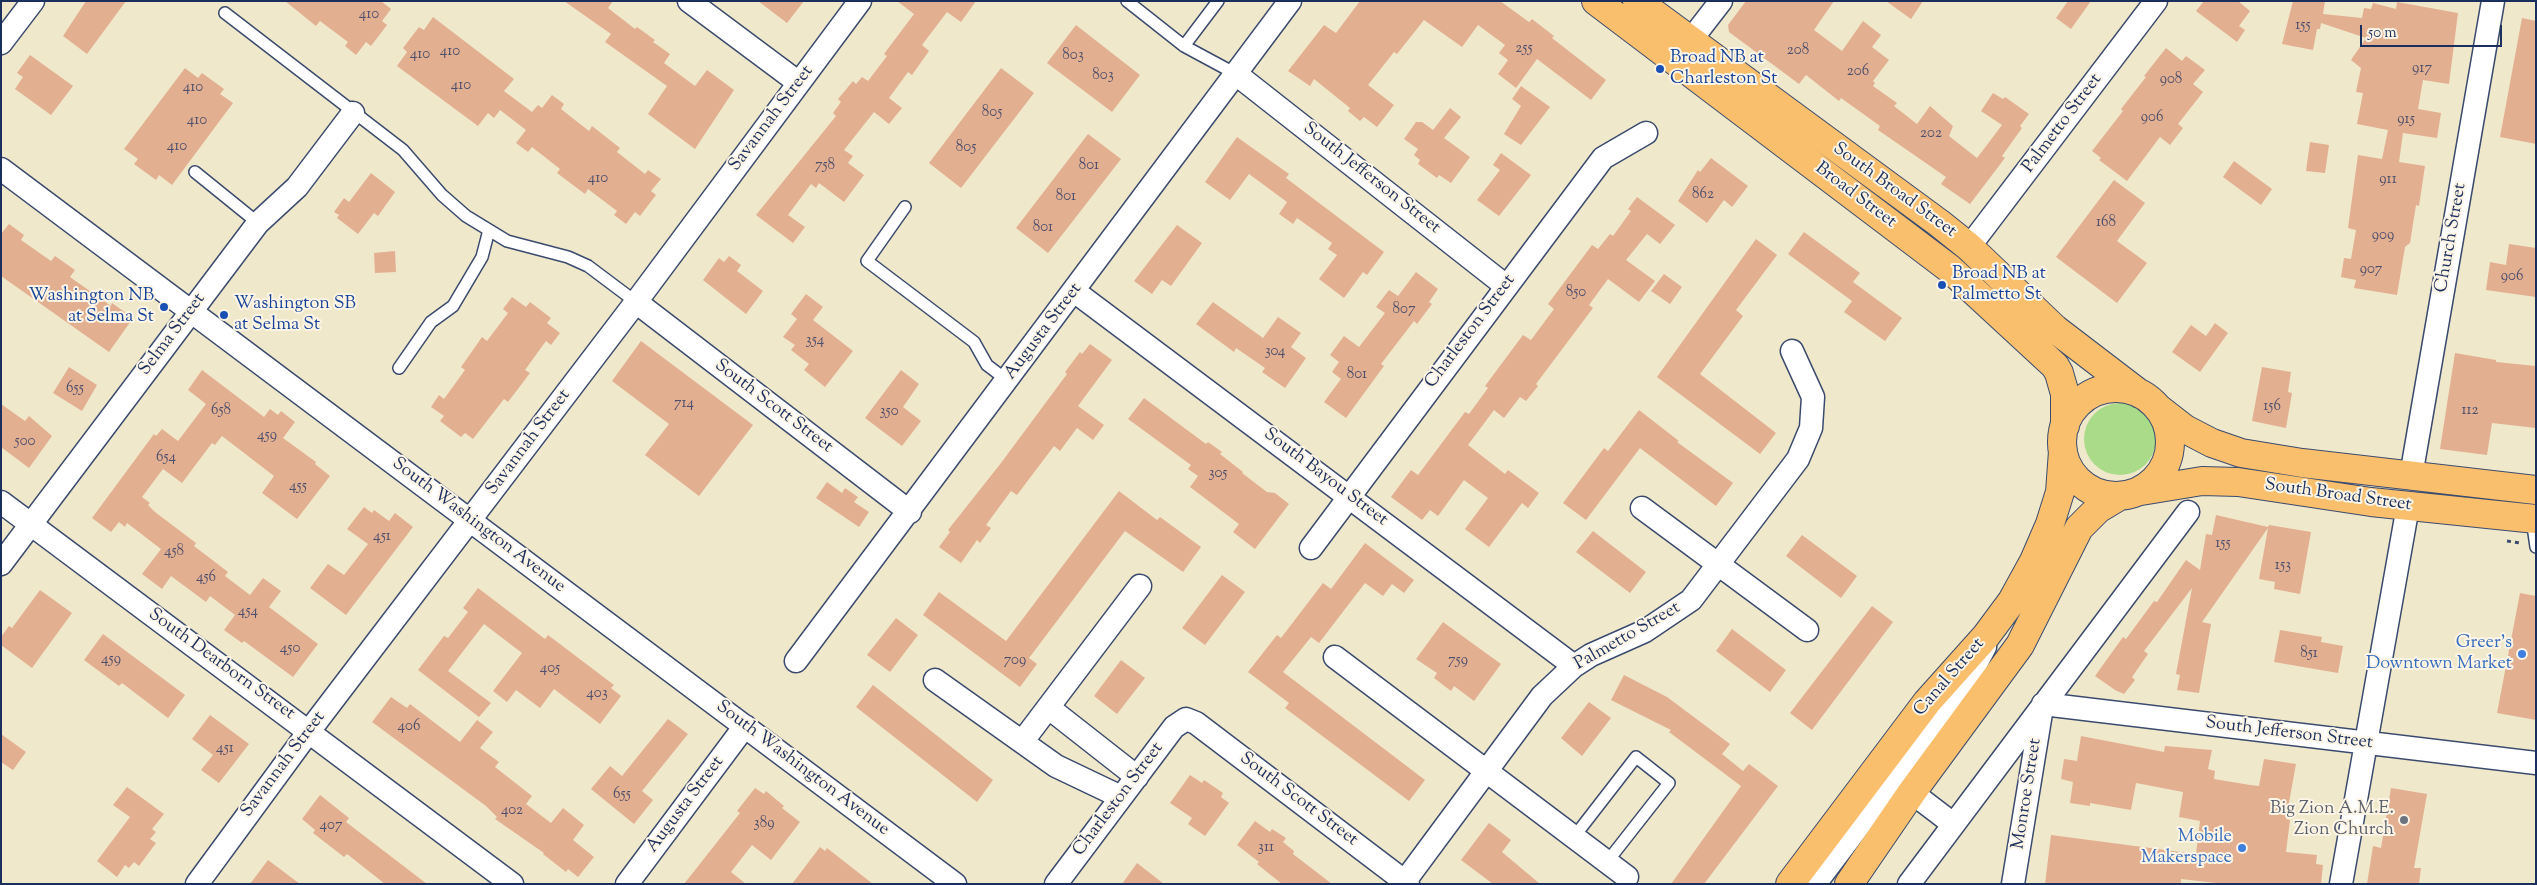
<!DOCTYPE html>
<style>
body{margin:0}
#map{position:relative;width:2537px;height:885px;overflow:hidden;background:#f0e8cb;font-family:"Sorts Mill Goudy",serif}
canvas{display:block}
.frame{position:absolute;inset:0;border:2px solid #1b2f5e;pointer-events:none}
.scale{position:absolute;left:2360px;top:25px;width:142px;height:22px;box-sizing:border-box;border:2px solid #1b2f5e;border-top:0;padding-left:6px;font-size:15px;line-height:18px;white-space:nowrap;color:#1b2f5e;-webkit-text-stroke:4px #fcf5e5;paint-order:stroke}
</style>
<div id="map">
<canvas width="2537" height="885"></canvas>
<div class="frame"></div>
<div class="scale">50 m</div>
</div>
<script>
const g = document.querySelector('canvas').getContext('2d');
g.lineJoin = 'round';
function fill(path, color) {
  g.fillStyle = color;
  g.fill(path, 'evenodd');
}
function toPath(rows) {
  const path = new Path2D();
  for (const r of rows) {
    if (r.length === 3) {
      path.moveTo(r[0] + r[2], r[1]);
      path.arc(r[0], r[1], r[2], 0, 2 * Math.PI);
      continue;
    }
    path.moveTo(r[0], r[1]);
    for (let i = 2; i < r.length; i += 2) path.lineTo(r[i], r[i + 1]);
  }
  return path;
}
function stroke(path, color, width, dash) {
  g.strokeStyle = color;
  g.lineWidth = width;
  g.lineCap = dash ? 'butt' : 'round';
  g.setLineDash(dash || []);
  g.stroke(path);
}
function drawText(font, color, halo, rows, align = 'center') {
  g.font = font + ' "Sorts Mill Goudy",serif';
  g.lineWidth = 4;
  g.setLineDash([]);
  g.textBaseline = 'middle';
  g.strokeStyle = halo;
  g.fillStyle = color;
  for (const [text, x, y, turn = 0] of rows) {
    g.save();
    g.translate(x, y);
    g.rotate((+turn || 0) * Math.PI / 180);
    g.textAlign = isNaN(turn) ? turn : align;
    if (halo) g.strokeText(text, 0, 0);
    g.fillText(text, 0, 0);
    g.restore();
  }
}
fill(toPath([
 [2120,439,36]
]), '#a9db89');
fill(toPath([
 [86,1,126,1,87,54,63,36],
 [285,1,381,1,391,9,382,21,387,25,371,46,366,42,356,55,345,46,348,42,320,21,316,26],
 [564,1,613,1,608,8,635,29,637,27,655,40,653,42,670,54,664,63,695,86,707,70,734,90,695,149,648,114,667,86,605,42,611,34],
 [758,1,804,1,787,23],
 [897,1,976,1,961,22,947,12,922,45,929,51,912,75,908,72,889,98,902,108,889,124,874,112,844,150,853,156,848,163,864,175,844,202,819,183,816,188,811,184,788,215,805,227,793,243,756,215,836,116,833,113,841,102,838,99,853,81,856,84,862,77,868,81,887,56,884,54,914,14],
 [1360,1,1500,1,1529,22,1532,19,1554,36,1552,38,1606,80,1591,100,1537,59,1516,88,1498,74,1508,60,1499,53,1505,45,1478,25,1462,47,1424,20,1397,54,1394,52,1368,85,1394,105,1377,127,1364,117,1360,121,1348,111,1350,108,1314,79,1310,86,1288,71,1324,25,1336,33],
 [1746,1,1834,1,1814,30,1842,51,1863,21,1881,35,1872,47,1889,60,1873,81,1875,83,1873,86,1897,103,1894,106,1917,124,1930,106,1953,126,1949,136,1977,158,2002,125,1981,111,1993,93,2003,99,2005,97,2029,114,2020,126,2022,128,2002,156,2005,158,1970,204,1941,184,1946,177,1878,130,1880,126,1841,98,1839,101,1806,75,1799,84,1729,32,1728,25],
 [1886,1,1923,1,1911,19],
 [2068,1,2091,1,2071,29,2056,18],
 [2204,1,2238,1,2250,11,2239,26,2245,30,2237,42,2196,11],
 [2293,1,2325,1,2323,14,2362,18,2364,8,2371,9,2373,3,2396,9,2397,2,2458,13,2449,84,2423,80,2418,109,2441,113,2437,138,2403,133,2399,162,2425,166,2419,206,2416,205,2410,243,2405,247,2397,295,2354,288,2356,280,2341,277,2344,258,2351,259,2356,230,2348,228,2358,155,2382,159,2388,130,2357,124,2363,93,2356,92,2361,68,2351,60,2366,38,2321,23,2320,29,2317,29,2313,50,2282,44],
 [433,17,514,79,504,91,532,112,538,105,542,108,552,95,564,104,561,109,589,131,592,126,620,148,617,152,645,174,648,170,661,179,651,191,656,195,640,216,635,212,626,224,614,215,617,211,588,189,585,194,557,173,560,169,532,147,528,152,516,143,526,130,500,110,494,118,488,113,478,126,397,66,407,52,403,48,419,27,424,30],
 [2522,18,2536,21,2536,144,2500,137],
 [1076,25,1140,75,1112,112,1047,63],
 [2166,48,2182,61,2186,56,2205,70,2193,84,2203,92,2178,124,2183,128,2170,145,2160,137,2127,181,2099,160,2101,158,2092,151,2123,111,2121,109,2146,77,2144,76],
 [30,55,73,86,51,115,15,89,23,77,17,73],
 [185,68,198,78,202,73,224,89,220,94,233,103,172,185,159,175,156,180,134,164,138,159,124,149],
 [1001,68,1034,93,961,188,929,163],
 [1521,86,1550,107,1521,145,1504,134,1521,106,1512,99],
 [1450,108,1461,117,1444,138,1470,157,1451,183,1439,175,1437,178,1418,164,1420,160,1414,155,1418,149,1404,139,1416,122,1422,122,1433,130],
 [1088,134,1121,159,1048,253,1016,228],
 [1237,137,1289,174,1286,178,1384,252,1367,275,1363,272,1344,298,1319,279,1337,255,1328,249,1332,243,1297,218,1293,224,1279,214,1287,202,1249,174,1230,200,1205,182],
 [2310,142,2329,145,2325,173,2306,171],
 [1501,153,1531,175,1499,216,1477,200,1500,170,1493,165],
 [1711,158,1748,186,1732,207,1724,200,1707,223,1678,201,1698,170,1700,172],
 [2234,161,2272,189,2261,205,2223,177],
 [371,173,395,192,378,216,374,213,358,234,337,218,339,215,334,212,344,198,349,202],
 [2114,180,2145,203,2117,241,2147,263,2117,303,2056,257],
 [1637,197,1675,225,1660,244,1647,234,1626,260,1655,281,1639,302,1608,279,1589,305,1593,308,1536,384,1538,386,1526,401,1520,397,1504,418,1494,410,1468,445,1505,474,1508,470,1539,493,1528,508,1522,503,1489,547,1465,529,1488,498,1464,480,1438,516,1430,510,1422,520,1391,497,1411,470,1418,475,1465,412,1469,414,1488,388,1485,386,1523,335,1531,340,1554,309,1548,304,1592,245,1598,249,1610,234,1613,236,1631,211,1628,209],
 [9,224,24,235,21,240,51,261,55,256,75,270,70,277,111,306,112,303,133,318,109,352,1,276,1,234],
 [1177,225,1202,243,1171,286,1162,280,1152,294,1134,281],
 [1804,232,1860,273,1853,282,1902,318,1885,341,1844,312,1852,301,1788,254],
 [1756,239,1777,255,1736,310,1743,316,1700,374,1776,433,1760,454,1657,377],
 [2509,244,2536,248,2536,297,2486,290,2490,262,2506,265],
 [395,251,396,272,375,273,374,253],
 [729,256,741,265,737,271,763,291,746,314,703,280,719,258,724,262],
 [1416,272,1438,289,1429,302,1432,304,1417,324,1414,321,1381,364,1384,366,1346,418,1324,402,1341,379,1332,372,1339,362,1330,355,1344,336,1359,347,1385,313,1376,307,1389,290,1398,296],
 [1664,274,1682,287,1670,304,1651,291],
 [806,294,823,307,813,320,853,351,825,387,804,370,809,364,791,350,795,345,783,337,797,319,791,314],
 [512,297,526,307,530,302,551,318,547,323,560,333,551,345,546,341,525,370,530,373,508,402,504,399,473,439,465,433,461,437,440,421,444,416,431,407,439,395,444,399,465,370,461,367,473,350,482,337,487,341,508,313,503,309],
 [1213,302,1263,338,1278,317,1301,333,1291,347,1306,358,1285,388,1262,372,1265,368,1236,348,1234,352,1196,324],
 [2215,323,2228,333,2200,372,2172,352,2191,325,2206,336],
 [641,341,753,425,699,496,645,455,669,424,612,381],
 [1090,344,1112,360,1078,406,1104,425,1093,440,1077,428,1060,451,1054,446,1017,495,1011,491,986,525,991,528,980,543,977,540,961,563,939,547,950,532,948,530,1001,463,1067,374,1065,372,1080,352,1082,354],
 [2455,353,2496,360,2496,362,2536,366,2536,428,2492,423,2487,455,2440,449],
 [69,367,97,385,82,411,53,393],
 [2262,367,2291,372,2288,392,2292,393,2286,428,2252,421],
 [202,370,264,417,270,409,278,415,281,411,295,422,283,438,316,462,315,464,330,476,297,519,262,493,274,476,222,436,215,445,212,443,182,483,163,469,142,497,150,503,148,505,155,512,196,543,194,546,228,572,225,576,250,595,263,578,281,591,269,607,318,644,293,677,244,641,242,643,224,630,235,615,210,596,206,602,171,576,162,589,142,574,161,549,127,523,125,527,119,522,111,532,92,518,154,434,156,436,162,429,178,441,206,404,188,390],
 [901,370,919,384,903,407,921,421,902,446,865,418],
 [1144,398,1206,444,1208,442,1222,452,1220,454,1243,472,1242,473,1267,492,1275,493,1289,504,1255,549,1233,532,1239,524,1190,487,1198,476,1188,469,1191,465,1128,419],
 [1,404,25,421,29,416,52,436,29,468,1,447],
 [1639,410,1679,441,1677,442,1733,483,1716,506,1640,448,1586,520,1563,503,1604,448,1608,451],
 [827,482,842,493,845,488,858,497,854,502,869,512,859,527,816,498],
 [1119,491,1157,520,1160,517,1201,547,1183,572,1125,531,1029,658,1037,664,1020,687,923,615,939,592,1006,641],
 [364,507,372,513,374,510,389,521,395,513,413,527,346,615,310,588,328,564,344,575,368,544,347,529],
 [2216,515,2268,527,2269,525,2311,532,2300,594,2274,589,2275,582,2259,579,2268,528,2202,622,2211,624,2199,693,2177,690,2180,675,2176,674,2192,588,2144,651,2148,654,2132,677,2135,680,2124,694,2115,690,2095,676,2123,637,2126,639,2154,601,2157,602,2186,560,2200,570,2206,534,2212,535],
 [1593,531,1646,572,1630,593,1576,552],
 [1802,535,1857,576,1841,598,1786,556],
 [1365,543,1414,580,1404,593,1392,584,1383,596,1365,583,1319,643,1311,637,1283,672,1425,780,1409,801,1285,708,1289,703,1248,672,1277,635,1281,638,1323,583,1331,589],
 [1222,575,1245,592,1205,645,1182,628],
 [478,588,545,639,548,635,614,685,611,688,621,696,600,724,554,689,540,708,516,690,507,702,493,691,522,653,484,624,448,671,491,703,479,717,418,670,444,636,448,638,468,612,463,608],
 [40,590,72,613,32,668,1,645,1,637,9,626,12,628],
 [2520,593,2536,596,2536,720,2497,713],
 [1872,606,1893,622,1812,730,1790,713],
 [896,618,918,635,890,672,867,655],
 [1443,622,1501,664,1474,701,1454,686,1451,691,1434,678,1437,673,1416,659],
 [1732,629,1786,670,1770,692,1716,651],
 [2280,630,2322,637,2321,642,2343,646,2338,673,2274,662],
 [103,634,185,695,168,718,122,683,119,686,84,660],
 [1121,660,1145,678,1117,714,1094,696],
 [1624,675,1667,697,1730,744,1722,754,1743,771,1749,764,1778,786,1704,884,1671,884,1741,786,1669,732,1671,730,1611,700],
 [873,685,993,780,977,802,856,707],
 [391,697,407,708,410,704,460,742,477,720,493,732,480,748,499,762,495,767,532,796,526,804,551,823,563,808,584,825,573,840,594,857,578,877,568,869,566,872,543,854,544,853,495,819,497,817,486,806,372,722],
 [1589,702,1611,718,1582,756,1561,738],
 [210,715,249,744,219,783,201,770,213,755,192,739],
 [668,719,688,734,642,791,653,800,634,824,591,789,610,766,622,776],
 [1,734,26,752,13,770,1,762],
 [2081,736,2164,752,2165,746,2212,750,2208,769,2215,771,2214,779,2250,785,2259,786,2264,759,2296,764,2286,819,2290,820,2286,852,2317,855,2316,864,2323,865,2321,884,2225,884,2181,879,2181,884,2045,884,2051,835,2196,854,2200,821,2179,817,2183,792,2136,783,2131,810,2090,803,2090,806,2070,803,2073,782,2061,779,2064,759,2077,761],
 [1190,775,1202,783,1204,780,1223,793,1221,797,1229,803,1205,836,1188,824,1192,818,1170,803],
 [127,787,164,814,152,829,156,832,150,839,156,843,139,866,134,862,129,868,125,865,117,877,97,861,130,817,113,805],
 [755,788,764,794,766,791,784,806,782,808,800,822,771,860,752,845,731,872,746,884,684,884,740,813,737,811],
 [2391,788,2427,794,2414,868,2421,868,2419,884,2367,884,2373,846,2381,848],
 [320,795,349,818,346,822,427,884,385,884,347,854,344,857,313,833,315,830,302,819],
 [1255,821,1270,832,1272,829,1286,838,1283,842,1294,851,1293,854,1332,884,1282,884,1257,864,1259,862,1237,845],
 [1489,823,1511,840,1502,852,1540,884,1493,884,1461,860],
 [820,847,825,851,827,848,873,884,792,884],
 [268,860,300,884,250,884],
 [1137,863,1164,884,1122,884]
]), '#e3af91');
const lane = toPath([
 [1127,1,1184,46,1236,74],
 [225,13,403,150,442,195,466,216,507,241,568,257,588,266,636,302],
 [1184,46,1218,1],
 [195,172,258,223],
 [905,207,867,261,974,342,987,365,1008,381],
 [399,368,431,322,453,306,482,257,489,230],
 [2532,519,2536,547],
 [1574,837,1636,757,1669,783,1607,862]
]);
const street = toPath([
 [689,1,799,83],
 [1,43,33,1],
 [1680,54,1721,1],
 [1236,74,1506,286],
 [1,169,955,884],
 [1969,247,2156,1],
 [1074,291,1574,666],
 [636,302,910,512],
 [2411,476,2493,1],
 [1,502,512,884],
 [1642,508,1807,630],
 [1311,548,1603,158,1646,133],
 [1,564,258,223,297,187,353,113],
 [1335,657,1627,877],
 [796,661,1290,1],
 [935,680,1056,766,1121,797],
 [2043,704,2536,763],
 [1049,708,1137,777],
 [1022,742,1140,586],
 [1898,782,1953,824],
 [1405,881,1542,696,1574,666,1591,655,1645,631,1691,600,1798,459,1811,428,1813,397,1792,351],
 [197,884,310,730,636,302,860,1],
 [627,884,745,726],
 [1056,884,1174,727,1186,719,1196,723,1408,884],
 [1812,884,1818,880,1964,687,1985,647],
 [1909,884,2188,512],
 [2013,884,2042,707],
 [2341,884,2408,506]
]);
const primary = toPath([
 [1596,1,1950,269,2055,366,2059,373,2065,394,2065,426],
 [1637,1,1939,223,1969,247,2055,329,2140,394],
 [2116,442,54],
 [2158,408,2185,429,2212,443,2241,453,2302,463,2536,490],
 [2141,491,2202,481,2238,482,2371,502,2536,519],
 [1790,884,1927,702,1986,636,2012,601,2034,561,2050,524,2060,492,2063,451],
 [1849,884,1912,792,2020,645,2079,528,2098,509,2118,497]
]);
stroke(lane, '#3b4b6e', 14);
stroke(street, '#3b4b6e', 25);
stroke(primary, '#3b4b6e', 30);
stroke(toPath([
 [2507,541,2520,543]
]), '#3b4b6e', 3, [4, 4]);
stroke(lane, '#fff', 11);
stroke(street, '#fff', 22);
stroke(primary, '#f9bf6d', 28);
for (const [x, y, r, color] of [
 [1660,69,5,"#1a4fb4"],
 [1942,285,5,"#1a4fb4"],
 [164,307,5,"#1a4fb4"],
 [224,315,5,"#1a4fb4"],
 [2522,654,5,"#3f7fe0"],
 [2404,820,5,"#6b7280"],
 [2242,848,5,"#3f7fe0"]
]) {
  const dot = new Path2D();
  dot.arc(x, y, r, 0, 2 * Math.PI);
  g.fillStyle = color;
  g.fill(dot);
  stroke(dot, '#fcf5e5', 2);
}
drawText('15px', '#4d4f6b', null, [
 ["410",369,15],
 ["155",2303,26],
 ["255",1524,49],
 ["208",1798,51],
 ["410",450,52],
 ["410",420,55],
 ["803",1073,56],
 ["917",2422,69],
 ["206",1858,72],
 ["803",1103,76],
 ["908",2171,80],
 ["410",461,86],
 ["410",193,88],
 ["805",992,113],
 ["906",2152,118],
 ["915",2406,120],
 ["410",197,121],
 ["202",1931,134],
 ["410",177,147],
 ["805",966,148],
 ["758",825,166],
 ["801",1089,166],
 ["410",598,179],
 ["911",2388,180],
 ["862",1703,195],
 ["801",1066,197],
 ["168",2106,223],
 ["801",1043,228],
 ["909",2383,236],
 ["907",2371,270],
 ["906",2512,277],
 ["850",1576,293],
 ["807",1404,310],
 ["354",815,341],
 ["304",1275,352],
 ["801",1357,375],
 ["655",75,389],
 ["714",684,404],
 ["156",2272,407],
 ["658",221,411],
 ["112",2470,411],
 ["350",889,412],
 ["459",267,436],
 ["500",25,442],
 ["654",166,458],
 ["305",1218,474],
 ["455",298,487],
 ["451",382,537],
 ["155",2223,544],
 ["458",174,552],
 ["153",2283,566],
 ["456",206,578],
 ["454",248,612],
 ["450",290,649],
 ["851",2309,654],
 ["459",111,660],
 ["709",1015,661],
 ["759",1458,661],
 ["405",550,669],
 ["403",597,694],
 ["406",409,727],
 ["451",225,749],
 ["655",622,795],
 ["402",512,811],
 ["389",764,824],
 ["407",331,826],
 ["311",1266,848]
]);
drawText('18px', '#164399', '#fcf5e5', [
 ["Broad NB at",1670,59],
 ["Charleston St",1670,80],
 ["Broad NB at",1952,275],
 ["Palmetto St",1952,296],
 ["Washington NB",154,297,"right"],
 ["at Selma St",154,318,"right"],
 ["Washington SB",234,305],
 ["at Selma St",234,326]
], 'left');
drawText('18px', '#1b2f5e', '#fcf5e5', [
 ["Savannah Street",772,119,-53],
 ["Palmetto Street",2063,124,-53],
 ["South Jefferson Street",1371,179,38],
 ["South Broad Street",1894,191,36],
 ["Broad Street",1855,196,37],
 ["Church Street",2452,238,-80],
 ["Augusta Street",1044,332,-53],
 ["Charleston Street",1471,332,-53],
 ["Selma Street",173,335,-53],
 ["South Scott Street",773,407,37],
 ["Savannah Street",529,443,-53],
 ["South Bayou Street",1325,478,37],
 ["South Broad Street",2338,496,8],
 ["South Washington Avenue",478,526,37],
 ["Palmetto Street",1628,637,-30],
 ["South Dearborn Street",221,665,36],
 ["Canal Street",1950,678,-49],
 ["South Jefferson Street",2289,734,7],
 ["Savannah Street",284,765,-53],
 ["South Washington Avenue",802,769,37],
 ["Monroe Street",2028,794,-81],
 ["Charleston Street",1119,800,-53],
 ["South Scott Street",1298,800,37],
 ["Augusta Street",686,805,-53]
]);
drawText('18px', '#366cbe', '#fcf5e5', [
 ["Greer's",2512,644],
 ["Downtown Market",2512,665],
 ["Mobile",2232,838],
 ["Makerspace",2232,859]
], 'right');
drawText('18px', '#5b616d', '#fcf5e5', [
 ["Big Zion A.M.E.",2394,810],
 ["Zion Church",2394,831]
], 'right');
</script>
